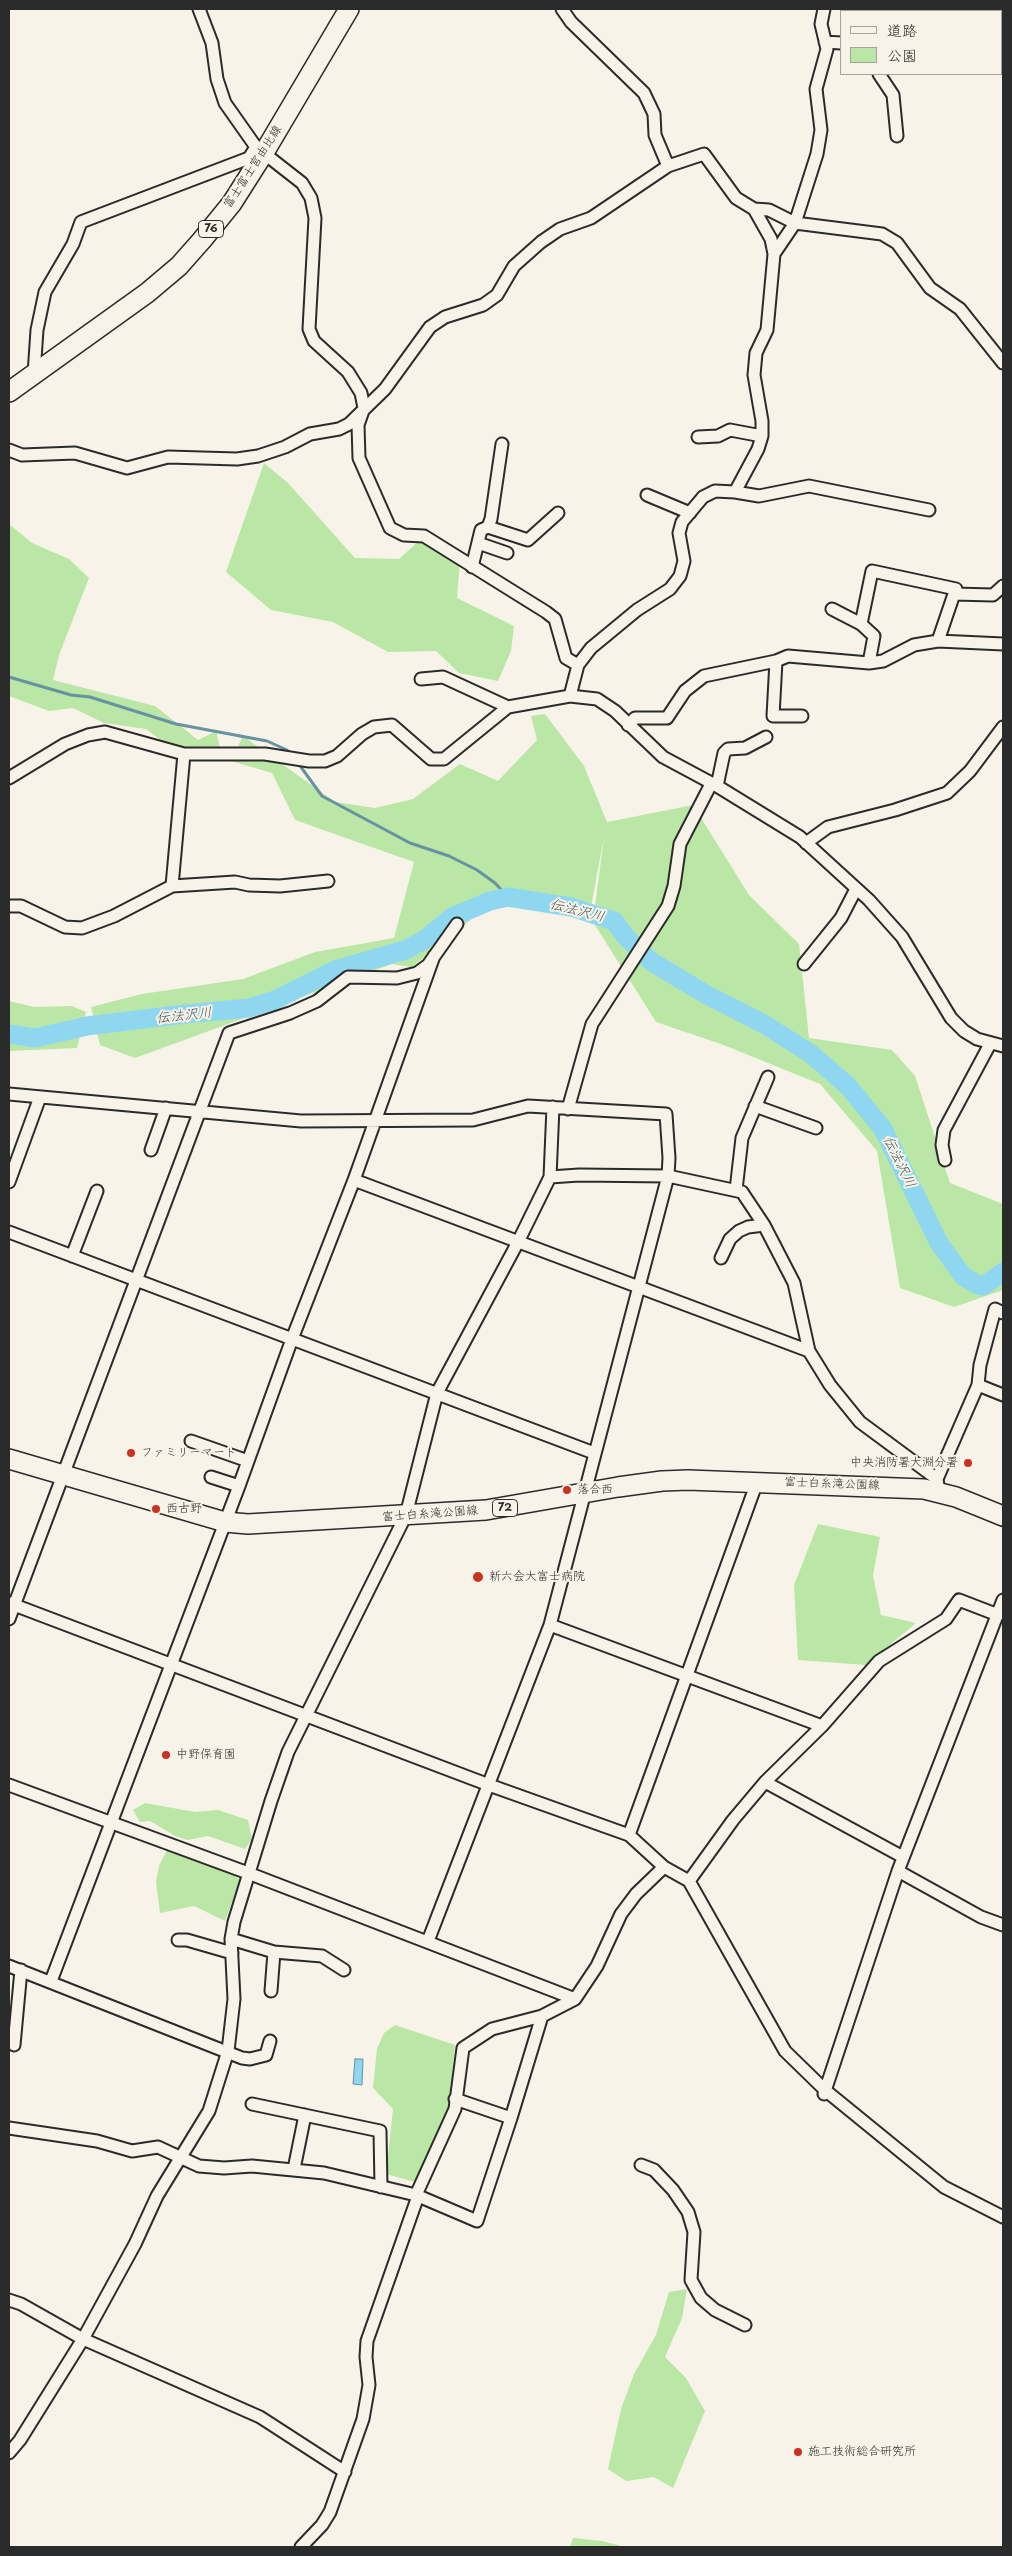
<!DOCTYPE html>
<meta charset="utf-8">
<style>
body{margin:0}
#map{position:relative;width:1012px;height:2556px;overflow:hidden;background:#f7f3e8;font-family:"Playpen Sans","Klee One",sans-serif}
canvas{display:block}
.frame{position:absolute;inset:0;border:10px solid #2b2b2b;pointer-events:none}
.legend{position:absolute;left:840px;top:10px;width:162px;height:65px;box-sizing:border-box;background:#f7f3e8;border:1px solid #a5a39c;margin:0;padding:6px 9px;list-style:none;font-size:15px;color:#2b2b2b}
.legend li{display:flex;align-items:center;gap:10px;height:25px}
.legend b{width:25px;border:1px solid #a5a39c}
</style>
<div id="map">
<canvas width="1012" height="2556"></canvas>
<div class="frame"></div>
<ul class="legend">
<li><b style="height:6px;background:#f7f3e8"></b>道路</li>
<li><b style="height:14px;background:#bae7a5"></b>公園</li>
</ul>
</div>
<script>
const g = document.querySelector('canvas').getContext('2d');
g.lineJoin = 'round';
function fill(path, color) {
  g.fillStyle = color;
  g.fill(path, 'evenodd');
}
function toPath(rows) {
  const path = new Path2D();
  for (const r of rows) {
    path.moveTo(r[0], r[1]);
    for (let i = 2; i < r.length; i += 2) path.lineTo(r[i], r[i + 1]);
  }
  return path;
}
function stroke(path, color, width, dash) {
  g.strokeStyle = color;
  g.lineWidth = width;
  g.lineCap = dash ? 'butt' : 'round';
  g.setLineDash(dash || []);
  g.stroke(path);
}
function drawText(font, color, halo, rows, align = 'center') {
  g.font = font + ' "Playpen Sans","Klee One",sans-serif';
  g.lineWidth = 4;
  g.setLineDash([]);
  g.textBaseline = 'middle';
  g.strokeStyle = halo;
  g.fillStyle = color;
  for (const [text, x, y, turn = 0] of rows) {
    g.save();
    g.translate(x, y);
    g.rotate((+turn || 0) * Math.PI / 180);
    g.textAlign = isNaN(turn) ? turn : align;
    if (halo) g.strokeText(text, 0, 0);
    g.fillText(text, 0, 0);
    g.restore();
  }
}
fill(toPath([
 [264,463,288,483,355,558,399,559,424,536,460,559,457,598,514,626,511,651,498,681,459,673,436,651,388,652,333,622,271,610,226,572],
 [9,524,32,543,69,559,89,578,59,655,53,680,155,706,198,740,216,731,221,752,167,745,146,729,104,723,73,708,49,711,9,696],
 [545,714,584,766,607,822,693,805,749,895,799,944,809,1038,892,1050,915,1076,950,1183,1003,1204,1003,1290,954,1307,900,1288,877,1151,820,1084,721,1044,656,1022,593,922,604,837,590,912,504,893,412,967,392,964,135,1058,100,1045,91,1007,142,994,243,979,315,952,394,938,414,862,295,820,272,773,231,761,243,736,335,802,375,808,413,799,460,764,498,781,537,740,531,716],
 [9,1001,34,1007,72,1006,86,1012,77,1048,9,1051],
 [818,1524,880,1537,873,1575,881,1615,916,1623,866,1665,798,1660,794,1585],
 [145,1803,195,1812,218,1810,248,1820,252,1839,245,1849,208,1836,187,1840,175,1836,150,1821,140,1822,133,1810],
 [167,1850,201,1861,234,1875,240,1880,225,1921,194,1906,160,1913,156,1882,159,1866],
 [395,2025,455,2045,449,2109,415,2182,386,2174,393,2109,373,2088,377,2049,384,2033],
 [687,2289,682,2318,665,2357,686,2378,705,2411,673,2488,654,2477,626,2481,608,2469,621,2409,634,2374,656,2335,669,2292],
 [573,2538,602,2541,625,2547,570,2547]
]), '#bae7a5');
const water = toPath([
 [355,2059,363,2059,362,2085,353,2084,355,2059]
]);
fill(water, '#8fd7f1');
stroke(water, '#6792a2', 1);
stroke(toPath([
 [9,677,71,695,90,697,176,724,267,741,287,750,291,755],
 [298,763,322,796,410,843,449,856,477,870,495,883,508,897]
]), '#6792a2', 3);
stroke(toPath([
 [9,1034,35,1038,87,1026,185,1014,249,1008,275,1000,335,970,405,950,424,940,452,917,490,901,508,897,571,907,614,921,626,937,652,962,707,995,764,1024,811,1054,848,1086,883,1129,939,1243,963,1276,978,1285,983,1286,1003,1272]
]), '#8fd7f1', 19);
const street = toPath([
 [199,9,212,43,217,79,225,103,256,147,302,183,311,198,315,218,309,329,314,341,348,372,361,393,364,408,358,425,359,458,390,528,404,535,424,536,546,612,555,619,566,658,578,665],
 [562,9,571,22,644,93,654,114,655,135,668,166],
 [825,42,841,43],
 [879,74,893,95,897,136],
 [774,254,795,223,817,154,821,130,816,89,827,49,821,24,824,9],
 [34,374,37,330,45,292,73,244,81,222,249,158,256,147],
 [698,437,718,436,730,430,762,436],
 [9,450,22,455,75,453,127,468,168,457,237,459,258,456,285,447,310,434,339,429,349,424,385,389,430,327,445,317,483,305,497,295,514,266,541,242,560,229,591,218,668,166,704,154,736,198,754,209,769,210,795,223,882,234,897,243,930,288,960,309,1003,363],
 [735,492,759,496,809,486,929,510],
 [647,495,690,513],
 [488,527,528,540,558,513],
 [478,543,507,553],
 [472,567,481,530,488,527,491,519,502,444],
 [832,609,861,624],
 [938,641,954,594],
 [776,661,773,716,802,716],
 [869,663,874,636,861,624,872,571,956,589,954,594,993,595,1003,586],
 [421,679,443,677,508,707],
 [570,696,578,665,591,648,637,610,670,589,680,576,684,561,679,533,682,522,703,497,715,491,735,492,758,449,762,436,762,421,754,375,756,353,767,330,774,254,771,239,754,209],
 [628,725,635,718,667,718,685,691,704,676,776,661,788,656,869,663,883,661,914,645,938,641,1003,644],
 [9,778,65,744,88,735,105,732,184,754,265,754,309,761,325,761,337,756,362,734,374,727,392,725,431,759,444,759,508,707,570,696,597,699,615,711,663,757,717,786,800,837,869,900,902,937,951,1018,964,1031,977,1039,1003,1046],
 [717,786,724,753,728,749,745,748,766,737],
 [806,843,828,827,895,810,947,793,970,771,1003,727],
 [172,886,235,882,249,885,280,886,328,881],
 [9,906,21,906,65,927,82,928,114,916,172,886,184,754],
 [804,964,841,918,856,889],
 [9,1094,301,1121,473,1120,528,1106,666,1114,669,1158,668,1176,550,1625,428,1941],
 [755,1106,816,1128],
 [568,1109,592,1024,668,906,674,886,680,844,711,784],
 [151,1150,166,1108],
 [945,1160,942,1145,944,1130,990,1044],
 [550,1177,579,1175,668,1176,742,1192,764,1225,794,1283,809,1351,830,1385,860,1422,937,1479,939,1492],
 [354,1180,809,1351],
 [9,1182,40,1097],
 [736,1190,742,1138,768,1077],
 [9,1232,594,1453],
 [72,1256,97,1191],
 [721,1258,730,1239,739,1231,748,1227,764,1225],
 [1003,1313,995,1309,980,1365,978,1385,1003,1395],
 [191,1441,248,1461],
 [211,1477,239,1486],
 [937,1479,978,1385],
 [9,1603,489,1785,629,1835,664,1867,689,1881,785,2051,825,2090,944,2187,1003,2217],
 [9,1619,229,1033,290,1013,317,1001,348,977,397,978,417,973,428,965,457,924],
 [550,1625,822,1726],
 [765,1782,903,1857],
 [9,1785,248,1873,575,1999],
 [629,1835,757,1482],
 [898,1871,981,1917,1003,1925],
 [689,1881,733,1820,765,1782,822,1726,879,1661,946,1619,959,1600,998,1615],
 [231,1939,274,1952,322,1956,344,1970],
 [178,1940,187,1940,232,1953],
 [9,1966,242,2058,250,2059,266,2055,270,2041],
 [51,1981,239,1486,292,1339,354,1180,434,956],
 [271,1991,274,1952],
 [14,2045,21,1970],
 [824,2094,898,1871,1003,1600],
 [455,2099,511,2118],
 [252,2104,380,2131,381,2187],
 [9,2128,97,2141,132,2151,158,2147,199,2166,224,2168,252,2166,324,2173,416,2195,477,2221,511,2118,542,2016],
 [641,2165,654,2170,673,2190,688,2212,694,2232,691,2280,701,2298,715,2310,745,2325],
 [294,2169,305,2115],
 [416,2195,455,2109,463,2048,492,2029,542,2016,575,1999,597,1966,621,1914,636,1894,664,1867],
 [9,2300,21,2304,83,2339,260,2417,345,2472],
 [9,2453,20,2440,83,2339,135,2244,157,2196,209,2111,228,2051,234,1999,231,1939,234,1922,271,1801,288,1752,406,1515,437,1393,518,1242,550,1177,553,1107],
 [301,2547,322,2525,330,2512,363,2419,369,2385,366,2357,367,2341,418,2196]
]);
const primary = toPath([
 [9,392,147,293,179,266,202,240,232,203,265,151,349,9],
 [9,1459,225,1522,248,1524,486,1510,618,1487,662,1481,688,1480,924,1489,956,1497,1003,1516]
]);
stroke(street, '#2b2b2b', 15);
stroke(primary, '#2b2b2b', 22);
stroke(street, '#f7f3e8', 11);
stroke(primary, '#f7f3e8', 19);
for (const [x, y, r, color] of [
 [131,1453,5,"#c8321e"],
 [968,1463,5,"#c8321e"],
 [567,1490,5,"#c8321e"],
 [156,1509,5,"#c8321e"],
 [478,1577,6,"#c8321e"],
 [166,1755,5,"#c8321e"],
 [798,2452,5,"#c8321e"]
]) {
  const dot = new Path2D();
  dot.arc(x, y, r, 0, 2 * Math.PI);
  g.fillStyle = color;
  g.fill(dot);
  stroke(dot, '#f7f3e8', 2);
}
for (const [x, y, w] of [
 [211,229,25],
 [505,1508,25]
]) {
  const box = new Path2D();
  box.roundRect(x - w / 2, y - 8.5, w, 17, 4);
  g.fillStyle = '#f7f3e8';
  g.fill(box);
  stroke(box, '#2b2b2b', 1);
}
drawText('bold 11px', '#2b2b2b', null, [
 ["76",211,229],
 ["72",505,1508]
]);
drawText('12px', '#2b2b2b', '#f7f3e8', [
 ["富士富士宮由比線",253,167,-57],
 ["富士白糸滝公園線",832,1484,2],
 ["富士白糸滝公園線",430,1514,-4]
]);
drawText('12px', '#2b2b2b', '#f7f3e8', [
 ["ファミリーマート",141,1453],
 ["中央消防署大淵分署",958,1463,"right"],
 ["落合西",577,1490],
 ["西古野",166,1509],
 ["新六会大富士病院",489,1577],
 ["中野保育園",176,1755],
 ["施工技術総合研究所",808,2452]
], 'left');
drawText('italic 14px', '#44565c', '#f7f3e8', [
 ["伝法沢川",577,911,14],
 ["伝法沢川",184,1016,-6],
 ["伝法沢川",899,1162,64]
]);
</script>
